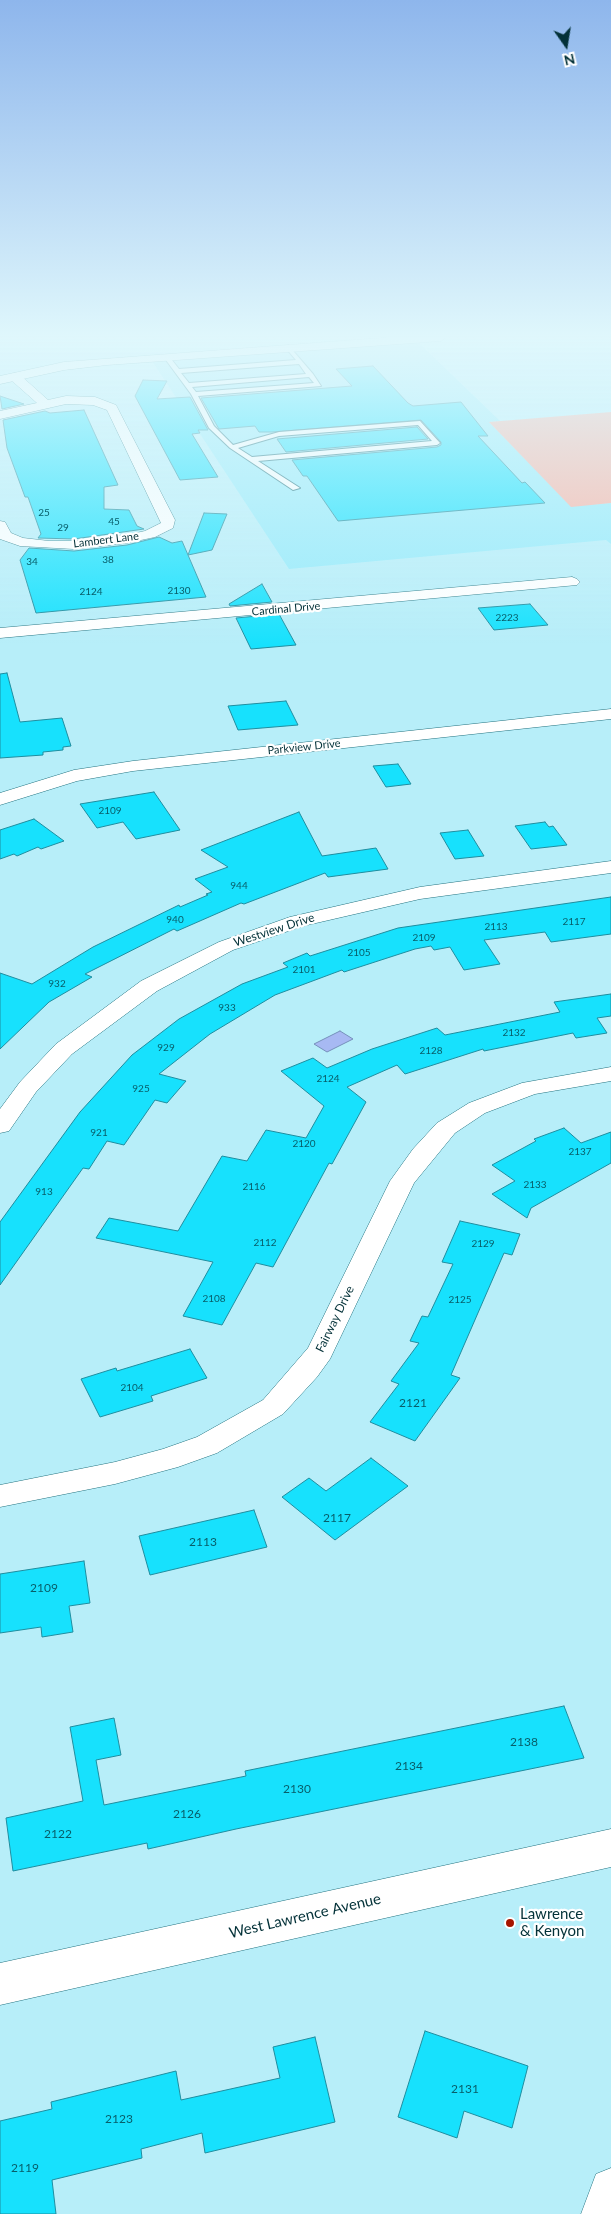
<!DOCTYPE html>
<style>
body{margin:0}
#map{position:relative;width:611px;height:2214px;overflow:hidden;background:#b7eef9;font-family:Lato,sans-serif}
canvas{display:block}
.north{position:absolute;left:541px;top:20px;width:50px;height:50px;-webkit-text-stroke:4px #fff;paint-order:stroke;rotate:167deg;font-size:14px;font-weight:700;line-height:20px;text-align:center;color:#033138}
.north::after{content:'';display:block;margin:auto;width:18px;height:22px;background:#033138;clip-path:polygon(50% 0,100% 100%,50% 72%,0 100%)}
</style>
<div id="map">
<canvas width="611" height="2214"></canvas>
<div class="north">N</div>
</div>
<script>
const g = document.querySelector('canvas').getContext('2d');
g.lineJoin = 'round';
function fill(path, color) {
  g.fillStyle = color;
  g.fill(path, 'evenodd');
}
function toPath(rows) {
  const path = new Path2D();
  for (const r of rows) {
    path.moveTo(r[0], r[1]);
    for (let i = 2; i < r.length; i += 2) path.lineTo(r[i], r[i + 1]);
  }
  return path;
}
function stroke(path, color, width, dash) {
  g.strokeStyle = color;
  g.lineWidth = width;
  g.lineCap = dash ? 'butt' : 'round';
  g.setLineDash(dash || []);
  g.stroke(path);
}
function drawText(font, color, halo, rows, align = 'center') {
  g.font = font + ' Lato,sans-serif';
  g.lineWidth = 4.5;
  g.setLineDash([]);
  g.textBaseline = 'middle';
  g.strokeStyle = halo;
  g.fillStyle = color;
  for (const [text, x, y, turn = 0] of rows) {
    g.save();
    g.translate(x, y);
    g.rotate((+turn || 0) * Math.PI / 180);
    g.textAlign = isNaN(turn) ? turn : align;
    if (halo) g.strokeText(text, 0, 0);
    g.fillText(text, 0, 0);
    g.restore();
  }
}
fill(toPath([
 [418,342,500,421,489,422,571,506,611,503,611,544,606,540,289,569,152,361]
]), '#95eafa');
fill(toPath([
 [611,412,611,503,571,507,489,422]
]), '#fcb0a1');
const water = toPath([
 [340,1031,353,1039,327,1052,314,1044,340,1031]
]);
fill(water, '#a7b9f3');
stroke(water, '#7690bb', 1);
const building = toPath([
 [373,366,408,403,413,406,461,402,488,436,478,436,522,483,525,482,545,503,338,521,307,476,303,476,292,460,437,447,441,445,441,442,421,420,272,432,259,432,255,426,219,429,201,398,352,386,336,369,373,366],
 [143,380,167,381,157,399,190,397,208,430,198,430,200,433,192,434,218,477,180,480,135,396,143,380],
 [0,396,24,404,2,409,0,396],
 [84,410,118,485,104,487,104,509,129,510,137,526,144,529,74,539,38,538,41,534,28,497,25,497,7,448,3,420,45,411,50,413,84,410],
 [417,427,428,439,286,452,277,439,417,427],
 [204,513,227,514,212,550,188,555,206,597,36,613,20,560,29,548,74,551,127,545,159,537,172,543,182,541,188,555,204,513],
 [262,584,272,602,230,606,229,604,262,584],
 [530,604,548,625,494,630,478,608,530,604],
 [279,614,296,645,251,649,236,618,279,614],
 [7,673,20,722,62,718,71,746,63,747,63,750,43,752,43,755,0,758,0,674,7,673],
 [286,701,298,725,238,730,228,706,286,701],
 [398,764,411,784,386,787,373,766,398,764],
 [154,792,180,830,136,839,123,822,97,828,80,804,154,792],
 [299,812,322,856,376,848,388,869,328,877,325,873,244,904,241,903,177,931,174,929,85,974,92,977,49,1002,0,1049,0,973,32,984,93,947,179,905,180,907,208,895,206,894,212,892,195,879,228,867,201,850,299,812],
 [34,819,64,841,41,849,38,847,17,856,14,854,0,859,0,830,34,819],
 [545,822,549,827,553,826,567,845,531,849,515,826,545,822],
 [468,830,484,856,455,859,440,833,468,830],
 [611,897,611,934,551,942,545,932,484,940,500,964,464,970,450,947,434,950,431,946,415,949,344,972,342,970,275,995,210,1034,159,1074,186,1081,167,1103,155,1100,124,1145,107,1141,89,1169,83,1168,0,1285,0,1222,80,1112,132,1055,179,1019,242,984,288,967,283,963,307,953,310,956,398,928,611,897],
 [611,994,611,1016,597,1018,607,1033,576,1038,573,1033,484,1051,483,1049,405,1074,397,1065,347,1087,366,1102,332,1164,329,1163,273,1267,256,1263,222,1325,183,1316,213,1262,96,1238,109,1218,178,1231,222,1156,247,1161,266,1130,306,1138,324,1106,281,1071,313,1058,327,1068,372,1049,437,1028,445,1035,560,1012,554,1002,611,994],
 [564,1128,581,1143,611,1132,611,1163,531,1208,527,1218,492,1194,515,1181,492,1165,536,1141,534,1139,564,1128],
 [460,1221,520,1234,512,1255,504,1253,451,1375,460,1378,415,1441,370,1422,399,1384,391,1381,419,1343,410,1341,422,1316,428,1317,453,1264,442,1262,460,1221],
 [190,1349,207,1378,151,1396,153,1401,100,1417,81,1379,116,1368,117,1371,190,1349],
 [371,1458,408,1486,335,1540,282,1497,309,1478,326,1491,371,1458],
 [254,1510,267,1547,150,1575,139,1536,254,1510],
 [84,1561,90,1603,69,1606,73,1632,42,1637,41,1627,0,1633,0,1574,84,1561],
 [564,1706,584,1758,236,1829,148,1849,147,1843,13,1871,6,1818,83,1801,70,1727,114,1718,121,1755,96,1760,104,1805,246,1776,245,1771,564,1706],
 [425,2031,528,2066,512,2128,464,2111,457,2138,398,2117,425,2031],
 [315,2037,335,2122,205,2153,202,2133,141,2149,142,2158,52,2180,56,2214,0,2214,0,2121,52,2109,51,2102,176,2071,181,2100,280,2078,273,2047,315,2037]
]);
fill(building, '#17e1fd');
stroke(building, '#1f8d9f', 1);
const lane = toPath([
 [288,345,313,374,321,386,198,396,214,426,233,445,279,432,420,421,440,443,437,445,258,461,300,488,293,490,230,448,209,428,191,394,163,356,168,355,179,369,296,360,285,347,288,345],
 [299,364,306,374,189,383,181,373,299,364],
 [309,377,314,383,196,392,192,387,309,377],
 [418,425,432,441,252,457,238,448,279,436,418,425]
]);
const street = toPath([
 [15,373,19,374,48,400,66,396,95,397,116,405,175,520,173,528,155,537,127,543,74,549,20,546,0,539,0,521,5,522,11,533,23,538,49,541,74,541,127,535,145,531,161,523,107,410,93,405,66,404,0,419,0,411,37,403,11,380,9,377,15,373],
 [572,577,577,579,580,582,577,585,0,638,0,628,572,577],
 [611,709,611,719,133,771,77,781,0,805,0,793,74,770,133,761,611,709],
 [611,861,611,873,420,899,303,926,233,950,157,991,72,1054,36,1092,9,1131,0,1133,0,1109,20,1082,56,1044,141,981,219,942,290,917,420,887,611,861],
 [611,1067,611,1081,535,1094,485,1113,455,1133,414,1183,330,1359,317,1377,283,1414,217,1453,178,1467,115,1484,0,1507,0,1485,115,1462,163,1449,197,1437,263,1400,308,1348,390,1181,413,1149,437,1123,469,1103,522,1083,611,1067],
 [611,2168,611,2214,581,2214,596,2174,611,2168]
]);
const secondary = toPath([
 [393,337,447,337,441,341,107,365,64,370,0,384,0,376,64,362,393,337],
 [611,1829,611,1867,0,2005,0,1963,611,1829]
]);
stroke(lane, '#247380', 2);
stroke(street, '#247380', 1);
stroke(secondary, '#247380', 1);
fill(lane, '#fff');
fill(street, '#fff');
fill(secondary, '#fff');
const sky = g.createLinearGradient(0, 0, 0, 646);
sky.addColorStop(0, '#8eb6ec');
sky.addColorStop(0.52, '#dff7fc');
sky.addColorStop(1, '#dff7fc00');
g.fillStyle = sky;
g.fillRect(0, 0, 611, 646);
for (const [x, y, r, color] of [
 [510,1923,5,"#a61500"]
]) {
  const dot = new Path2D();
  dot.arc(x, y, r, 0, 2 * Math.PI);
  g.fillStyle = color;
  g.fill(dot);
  stroke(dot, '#fff', 2);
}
drawText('10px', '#085d69', null, [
 ["25",44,513],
 ["45",114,522],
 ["29",63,528],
 ["38",108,560],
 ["34",32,562],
 ["2130",179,591],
 ["2124",91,592],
 ["2223",507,618],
 ["2109",110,811],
 ["944",239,886],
 ["940",175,920],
 ["2117",574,922],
 ["2113",496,927],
 ["2109",424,938],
 ["2105",359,953],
 ["2101",304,970],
 ["932",57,984],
 ["933",227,1008],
 ["2132",514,1033],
 ["929",166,1048],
 ["2128",431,1051],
 ["2124",328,1079],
 ["925",141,1089],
 ["921",99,1133],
 ["2120",304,1144],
 ["2137",580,1152],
 ["2133",535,1185],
 ["2116",254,1187],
 ["913",44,1192],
 ["2112",265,1243],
 ["2129",483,1244],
 ["2108",214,1299],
 ["2125",460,1300],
 ["2104",132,1388]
]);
drawText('11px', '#033138', '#fff', [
 ["Lambert Lane",106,540,-7],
 ["Cardinal Drive",286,609,-5],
 ["Parkview Drive",304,747,-6]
]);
drawText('12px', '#033138', '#fff', [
 ["Westview Drive",274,930,-18],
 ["Fairway Drive",335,1319,-64]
]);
drawText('12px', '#085d69', null, [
 ["2121",413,1403],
 ["2117",337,1518],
 ["2113",203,1542],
 ["2109",44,1588],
 ["2138",524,1742],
 ["2134",409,1766],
 ["2130",297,1789],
 ["2126",187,1814],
 ["2122",58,1834],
 ["2131",465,2089],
 ["2123",119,2119],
 ["2119",25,2168]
]);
drawText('15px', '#033138', '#fff', [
 ["Lawrence",520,1914],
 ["& Kenyon",520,1931]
], 'left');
drawText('15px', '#033138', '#fff', [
 ["West Lawrence Avenue",305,1916,-13]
]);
</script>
